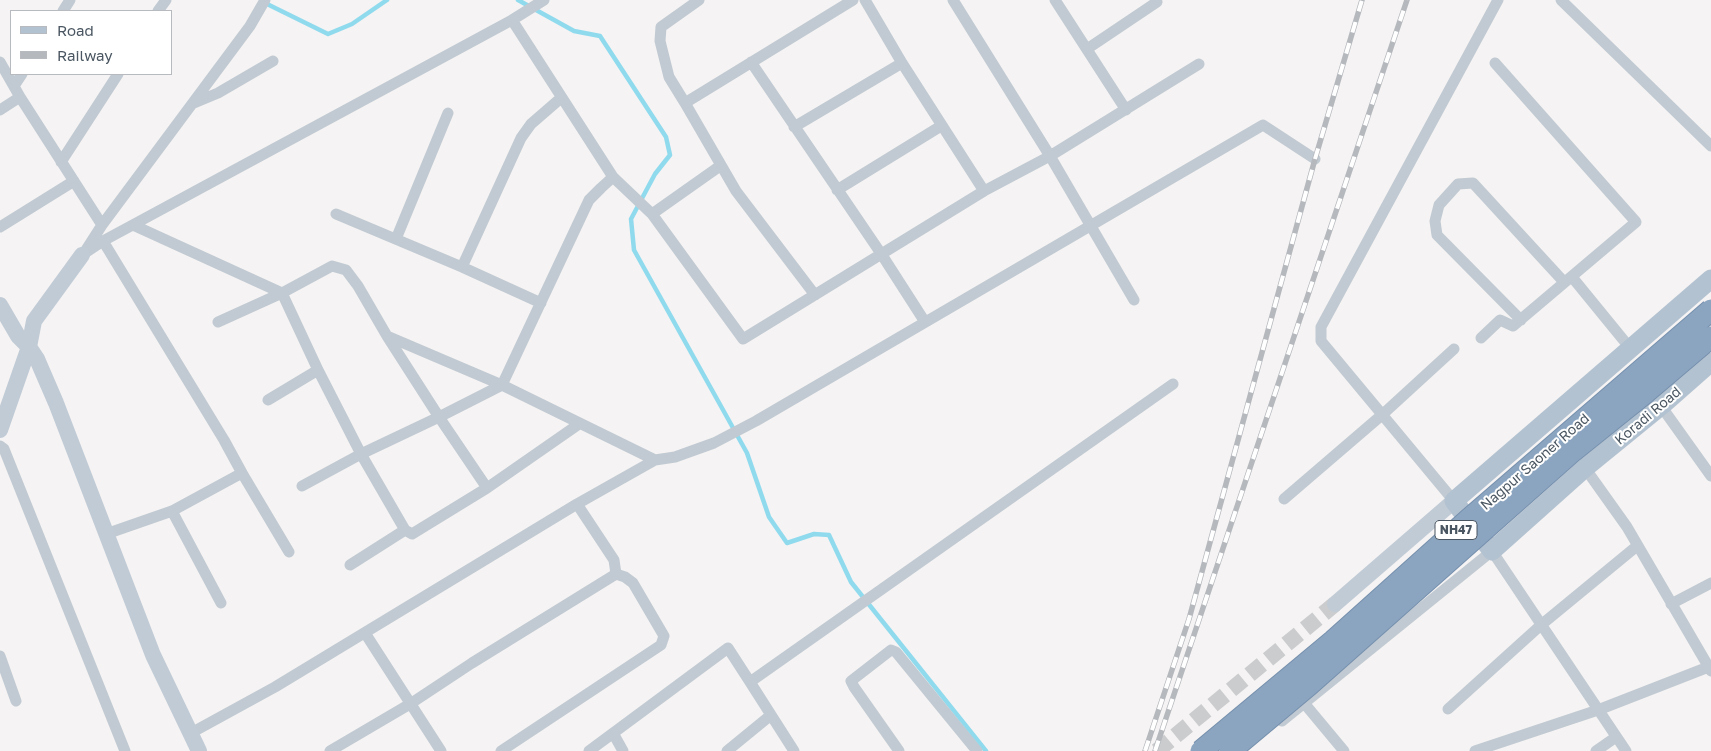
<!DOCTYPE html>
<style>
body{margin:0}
#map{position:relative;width:1711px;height:751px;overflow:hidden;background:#f5f3f3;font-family:"Golos Text",sans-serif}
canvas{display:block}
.legend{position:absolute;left:10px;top:10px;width:162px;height:65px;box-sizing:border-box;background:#fff;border:1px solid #b7bbc0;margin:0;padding:6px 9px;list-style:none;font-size:15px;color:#4a5661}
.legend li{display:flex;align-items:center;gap:10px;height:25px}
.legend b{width:25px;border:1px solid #b7bbc0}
</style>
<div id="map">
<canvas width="1711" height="751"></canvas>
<ul class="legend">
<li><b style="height:6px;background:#b3c2d1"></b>Road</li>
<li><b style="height:6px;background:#b5b8bd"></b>Railway</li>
</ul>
</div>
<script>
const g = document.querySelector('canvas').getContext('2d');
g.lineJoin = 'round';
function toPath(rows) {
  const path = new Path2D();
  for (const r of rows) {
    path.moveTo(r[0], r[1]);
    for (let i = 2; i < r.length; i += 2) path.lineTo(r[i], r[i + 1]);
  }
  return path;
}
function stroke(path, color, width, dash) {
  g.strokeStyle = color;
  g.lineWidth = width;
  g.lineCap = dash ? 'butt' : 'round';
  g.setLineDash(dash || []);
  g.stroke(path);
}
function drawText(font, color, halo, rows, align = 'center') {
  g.font = font + ' "Golos Text",sans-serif';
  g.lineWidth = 4;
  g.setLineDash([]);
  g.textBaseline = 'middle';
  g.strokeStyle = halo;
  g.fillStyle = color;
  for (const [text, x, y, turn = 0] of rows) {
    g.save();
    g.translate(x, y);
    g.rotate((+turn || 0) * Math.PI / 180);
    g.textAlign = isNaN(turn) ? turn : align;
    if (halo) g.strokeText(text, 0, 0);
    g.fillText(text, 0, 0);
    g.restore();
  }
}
stroke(toPath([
 [518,0,574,31,600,36,666,137,670,155,655,174,631,219,634,250,747,453,769,517,787,543,814,534,829,535,851,582,986,751],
 [265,3,328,34,352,24,387,0]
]), '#90daee', 4.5);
stroke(toPath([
 [1157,751,1335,604]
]), '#caccce', 16, [16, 8]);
stroke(toPath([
 [699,0,661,27,660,41,669,77,685,103,853,0],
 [865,0,902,63,984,191],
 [953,0,1050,156,1134,300],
 [1055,0,1126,110],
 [1561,0,1711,146],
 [63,11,70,0],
 [158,11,166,0],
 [512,20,613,177,652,214,743,339,984,191,1050,156,1199,64],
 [1087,49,1157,2],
 [0,62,20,97],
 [751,62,882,255,925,322],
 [14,86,22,74],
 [194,103,218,93,273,61],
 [685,103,736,191,815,295],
 [0,110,20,97,102,225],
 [794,127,902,63],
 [61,162,118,74],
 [613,177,601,188,589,200,502,385,655,460],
 [837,190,941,126],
 [336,214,462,267,541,303],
 [652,214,720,166],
 [133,225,282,293],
 [0,227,74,181],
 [396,239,448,113],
 [103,241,224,440,242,473,172,511,106,534],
 [86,250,102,225,250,26,265,0],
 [82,255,103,241,512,20,544,0],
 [462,267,521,138,531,124,561,98],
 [1572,277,1630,348],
 [1521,320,1437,235,1435,221,1439,205,1458,184,1473,183,1564,282],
 [218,322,282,293],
 [387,336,439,417,487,488],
 [1481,338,1500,320,1513,326,1636,222,1495,63],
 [268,400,318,370],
 [1661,406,1711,476],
 [0,446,4,449,125,751],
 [1585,468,1627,527,1711,671],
 [242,473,289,552],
 [302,486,361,454,439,417,502,385,387,336,358,286,346,270,332,266,282,293,318,370,361,454,405,530,412,534,487,488,579,424],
 [1284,499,1383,414,1454,349],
 [1454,501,1321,341,1321,327,1498,0],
 [172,511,221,603],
 [350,565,405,530],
 [1671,604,1711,583],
 [365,633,441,751],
 [0,656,16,701],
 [750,682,794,751],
 [1304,703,1344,751],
 [1448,709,1541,625,1637,546],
 [1282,721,1492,551,1626,751],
 [191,733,275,687,577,504,655,460,675,457,714,443,756,421,1263,125,1315,159],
 [613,733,623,751],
 [330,751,410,704,472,663,616,574,614,560,577,504],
 [501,751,661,645,664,636,633,583,625,577,616,574],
 [589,751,728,648,750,682,1173,384],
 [727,751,771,715],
 [899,751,854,687,851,681,891,650,896,652,977,751],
 [1475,751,1598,710,1711,666],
 [1596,751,1616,737]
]), '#c1cad2', 11);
stroke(toPath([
 [0,305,18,336,29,347,37,359,56,403,153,655,199,751],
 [0,430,29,347,34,321,82,255],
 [1335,604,1454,501]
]), '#c1cbd6', 16);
stroke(toPath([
 [1711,279,1454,501,1492,551,1585,468,1661,406,1711,362]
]), '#b3c2d1', 19);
const rail = toPath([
 [1145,751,1189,619,1315,159,1362,0],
 [1155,751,1407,0]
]);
stroke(rail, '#b5b8bd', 5.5);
stroke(rail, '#fff', 4, [11]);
const highwayBridge = toPath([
 [1201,751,1333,641,1469,519,1711,310],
 [1230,751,1309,685,1573,451,1645,393,1711,337]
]);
stroke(highwayBridge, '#7690ad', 23, []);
stroke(highwayBridge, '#8ba5c1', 21);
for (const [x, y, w] of [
 [1456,530,42]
]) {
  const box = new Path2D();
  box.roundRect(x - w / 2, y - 9.5, w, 19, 4);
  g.fillStyle = '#fff';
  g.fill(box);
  stroke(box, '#4a5661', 1);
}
drawText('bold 12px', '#4a5661', null, [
 ["NH47",1456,530]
]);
drawText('14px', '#4a5661', '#fff', [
 ["Koradi Road",1648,416,-40],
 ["Nagpur Saoner Road",1535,462,-41]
]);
</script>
